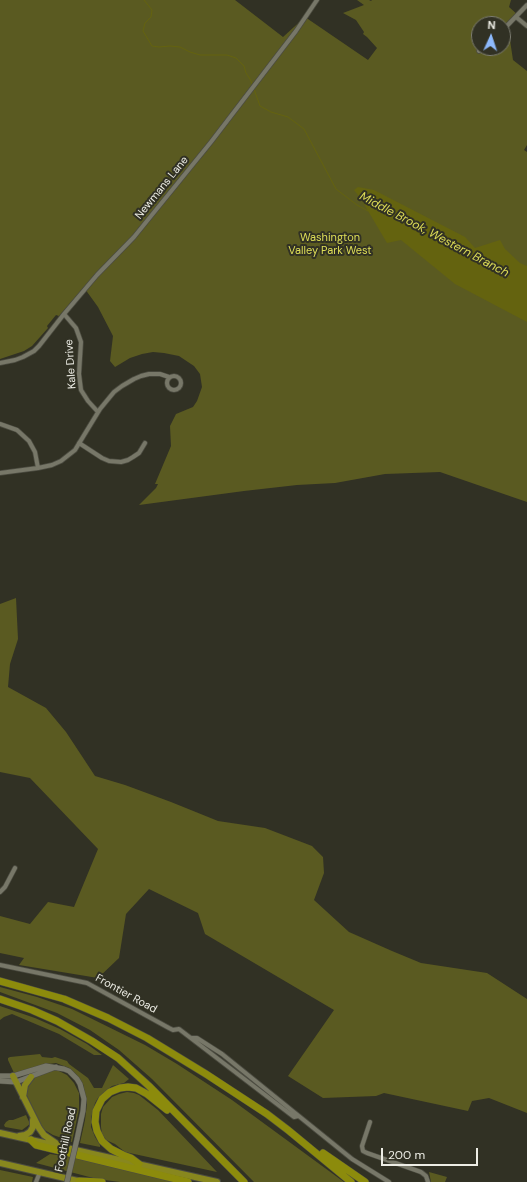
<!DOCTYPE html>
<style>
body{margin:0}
#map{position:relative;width:527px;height:1182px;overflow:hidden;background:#313124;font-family:"DM Sans",sans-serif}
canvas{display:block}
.north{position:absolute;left:471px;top:16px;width:40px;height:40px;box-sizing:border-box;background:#313124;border:1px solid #7c7c71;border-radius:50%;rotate:3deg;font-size:11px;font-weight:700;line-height:16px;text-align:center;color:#edede5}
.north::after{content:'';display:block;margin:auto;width:14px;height:18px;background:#8db9fc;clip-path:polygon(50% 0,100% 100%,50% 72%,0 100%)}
.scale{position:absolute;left:381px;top:1148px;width:97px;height:18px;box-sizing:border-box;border:2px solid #edede5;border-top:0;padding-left:5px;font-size:12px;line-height:14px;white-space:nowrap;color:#edede5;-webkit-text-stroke:3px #313124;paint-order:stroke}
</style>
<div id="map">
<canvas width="527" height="1182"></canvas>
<div class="north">N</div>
<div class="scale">200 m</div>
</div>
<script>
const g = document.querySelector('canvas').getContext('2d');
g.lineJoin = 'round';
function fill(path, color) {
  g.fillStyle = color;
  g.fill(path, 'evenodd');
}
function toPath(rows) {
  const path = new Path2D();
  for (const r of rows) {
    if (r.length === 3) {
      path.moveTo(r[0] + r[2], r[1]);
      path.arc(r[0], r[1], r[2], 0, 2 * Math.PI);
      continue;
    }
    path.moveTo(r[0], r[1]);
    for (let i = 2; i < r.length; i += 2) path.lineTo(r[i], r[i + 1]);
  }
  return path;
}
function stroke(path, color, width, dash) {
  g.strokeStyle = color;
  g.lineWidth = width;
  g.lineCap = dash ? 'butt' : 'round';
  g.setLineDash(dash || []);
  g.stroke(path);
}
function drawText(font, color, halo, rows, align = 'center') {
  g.font = font + ' "DM Sans",sans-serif';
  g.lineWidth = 4;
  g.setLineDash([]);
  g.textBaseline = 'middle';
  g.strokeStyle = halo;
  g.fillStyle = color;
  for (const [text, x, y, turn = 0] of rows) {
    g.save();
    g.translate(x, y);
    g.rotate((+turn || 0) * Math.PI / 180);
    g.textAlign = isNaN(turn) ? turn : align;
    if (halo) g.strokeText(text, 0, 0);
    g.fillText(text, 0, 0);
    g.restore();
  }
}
fill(toPath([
 [0,0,235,0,283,37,305,17,368,60,377,48,367,37,363,34,364,32,356,20,343,13,364,5,357,0,369,0,371,1,372,0,511,0,509,7,519,16,508,27,513,60,527,71,527,145,524,150,527,152,527,502,440,472,385,474,335,483,297,485,244,491,139,505,156,488,158,484,155,484,171,446,170,426,176,414,193,407,197,401,202,387,200,374,194,366,179,356,164,353,153,352,142,354,130,358,115,367,110,361,113,336,98,307,85,289,86,287,85,286,59,316,56,315,47,326,48,328,32,346,24,351,0,359],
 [479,24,503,24,503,48,479,48],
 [16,598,18,639,10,664,8,687,46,708,66,732,95,776,125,785,171,802,218,821,265,828,312,846,323,857,324,873,314,900,349,932,392,951,421,963,487,973,527,999,527,1113,489,1098,472,1101,468,1111,384,1093,376,1096,323,1098,288,1076,334,1010,205,934,198,913,149,889,126,914,119,958,98,978,19,965,24,958,0,953,0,916,30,924,48,902,74,907,98,849,30,778,0,772,0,604],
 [0,987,37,997,72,1009,145,1045,177,1064,232,1100,344,1182,254,1182,152,1079,119,1050,90,1030,57,1013,0,992],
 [0,1006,35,1018,60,1029,87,1044,102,1055,94,1055,59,1034,12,1014,4,1017,0,1020],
 [40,1054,42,1057,52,1058,55,1057,67,1061,69,1064,88,1078,94,1088,102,1088,113,1065,129,1079,124,1083,112,1086,98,1098,95,1103,91,1118,91,1127,95,1137,100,1145,100,1147,80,1143,85,1120,87,1104,83,1084,76,1074,69,1068,56,1063,42,1065,14,1073,8,1060,8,1058,10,1057],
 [51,1070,59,1071,67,1075,74,1083,79,1093,79,1109,72,1142,66,1141,64,1137,59,1137,53,1135,43,1129,27,1096,27,1089,30,1082,33,1077],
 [127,1092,134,1093,139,1095,158,1110,217,1172,125,1152,115,1144,106,1140,102,1134,101,1127,101,1114,103,1107,112,1097,119,1094],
 [26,1115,30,1124,22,1130,5,1127,4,1125,6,1122,9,1120,13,1120],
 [50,1154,77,1158,175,1182,120,1182,97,1179,36,1163],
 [0,1170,33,1177,32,1182,0,1182],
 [429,1172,447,1177,445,1182,431,1182]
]), '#5a5a21');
fill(toPath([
 [358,187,374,190,465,237,475,248,500,240,505,249,520,263,527,266,527,322,455,284,401,240,387,243,361,199,354,190]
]), '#64630f');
stroke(toPath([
 [144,0,152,10,151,17,145,23,143,31,152,46,159,47,170,46,180,47,190,52,200,55,227,55,236,58,244,66,246,73,250,79,253,86],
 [254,89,260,106,271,112,288,117,304,129,336,189,357,205,368,211]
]), '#64630f', 1);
const minor = toPath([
 [516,17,527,26],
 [503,30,527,5],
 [479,51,483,48],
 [64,314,76,328,81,342,79,374,81,390,88,401,98,412],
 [0,363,15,360,23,357,34,351,39,346,64,314,97,275,134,237,211,142,296,31,317,0],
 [174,383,7],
 [0,424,17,430,29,441,35,452,38,468],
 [79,443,102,458,109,461,121,462,128,460,133,457,139,453,145,443],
 [0,473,38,468,52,465,61,461,75,450,100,409,114,392,122,386,134,379,141,376,149,374,160,374,169,377],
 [0,892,5,887,15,868],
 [0,965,87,983,169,1028,173,1030,179,1029,294,1117,298,1116],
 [192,1038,197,1038,222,1054,352,1159,389,1182],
 [370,1122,362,1146,363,1151,367,1153,421,1172,426,1176,428,1182],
 [36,1182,40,1172]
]);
const tertiary = toPath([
 [0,1076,13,1076,46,1066,64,1069,69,1071,77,1079,80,1084,84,1099,83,1111,77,1139],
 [0,1081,16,1082,56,1067]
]);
const trunk = toPath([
 [13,1076,39,1128,44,1135,57,1144],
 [23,1097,25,1085,31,1077],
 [0,1133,217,1182],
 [19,1136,25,1135,30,1132,33,1127,33,1120],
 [0,1163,82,1182]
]);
const motorway = toPath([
 [0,981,64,999,108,1018,147,1038,206,1074,267,1114,288,1130,351,1182],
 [0,999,32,1010,57,1021,92,1041,118,1058,149,1086,244,1182],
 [31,1140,36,1145,188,1182],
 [323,1153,365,1182],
 [139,1164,131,1158,123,1155,111,1149,102,1141,97,1131,95,1122,96,1111,102,1099,110,1092,120,1088,128,1087,136,1088,147,1094,167,1110],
 [79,1181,102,1182]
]);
stroke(minor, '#4c4c41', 5.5);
stroke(tertiary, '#4c4c41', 6);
stroke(trunk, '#4c4c41', 8);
stroke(motorway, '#4c4c41', 8);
stroke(minor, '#777768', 4);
stroke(tertiary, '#777768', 5);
stroke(trunk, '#88871e', 6);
stroke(motorway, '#8c8b0c', 7);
const tertiaryBridge = toPath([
 [67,1182,77,1139]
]);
stroke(tertiaryBridge, '#4c4c41', 6, []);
stroke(tertiaryBridge, '#777768', 5);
drawText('11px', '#edede5', '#313124', [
 ["Newmans Lane",162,188,-51],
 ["Kale Drive",71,364,-94],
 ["Frontier Road",126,994,29],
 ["Foothill Road",66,1140,-78]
]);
drawText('11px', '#dede57', '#313124', [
 ["Washington",330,238],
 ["Valley Park West",330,251]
]);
drawText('italic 12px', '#dddc56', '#313124', [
 ["Middle Brook, Western Branch",434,235,28]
]);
</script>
